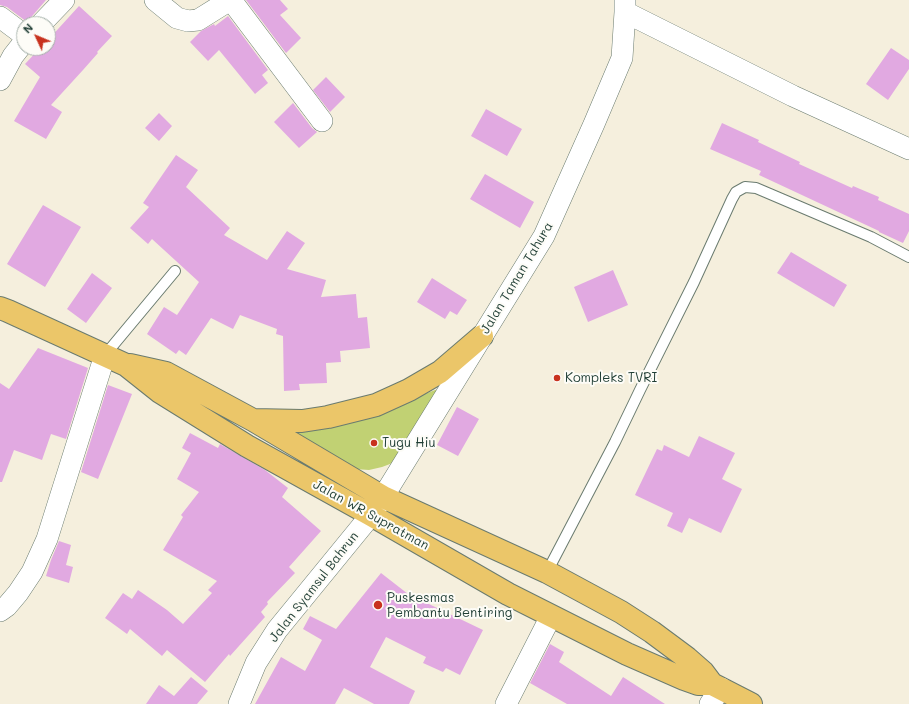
<!DOCTYPE html>
<style>
body{margin:0}
#map{position:relative;width:909px;height:704px;overflow:hidden;background:#f5efdd;font-family:Mali,sans-serif}
canvas{display:block}
.north{position:absolute;left:16px;top:16px;width:40px;height:40px;box-sizing:border-box;background:#fdfcf7;border:1px solid #a4b0a9;border-radius:50%;rotate:314deg;font-size:11px;font-weight:700;line-height:16px;text-align:center;color:#1f3d34}
.north::after{content:'';display:block;margin:auto;width:14px;height:18px;background:#c8321e;clip-path:polygon(50% 0,100% 100%,50% 72%,0 100%)}
</style>
<div id="map">
<canvas width="909" height="704"></canvas>
<div class="north">N</div>
</div>
<script>
const g = document.querySelector('canvas').getContext('2d');
g.lineJoin = 'round';
function fill(path, color) {
  g.fillStyle = color;
  g.fill(path, 'evenodd');
}
function toPath(rows) {
  const path = new Path2D();
  for (const r of rows) {
    path.moveTo(r[0], r[1]);
    for (let i = 2; i < r.length; i += 2) path.lineTo(r[i], r[i + 1]);
  }
  return path;
}
function stroke(path, color, width, dash) {
  g.strokeStyle = color;
  g.lineWidth = width;
  g.lineCap = dash ? 'butt' : 'round';
  g.setLineDash(dash || []);
  g.stroke(path);
}
function drawText(font, color, halo, rows, align = 'center') {
  g.font = font + ' Mali,sans-serif';
  g.lineWidth = 4;
  g.setLineDash([]);
  g.textBaseline = 'middle';
  g.strokeStyle = halo;
  g.fillStyle = color;
  for (const [text, x, y, turn = 0] of rows) {
    g.save();
    g.translate(x, y);
    g.rotate((+turn || 0) * Math.PI / 180);
    g.textAlign = isNaN(turn) ? turn : align;
    if (halo) g.strokeText(text, 0, 0);
    g.fillText(text, 0, 0);
    g.restore();
  }
}
fill(toPath([
 [435,390,438,390,397,460,390,464,382,467,369,470,355,469,296,436,293,429,407,401]
]), '#c1d173');
fill(toPath([
 [0,0,46,0,27,22,7,7,0,5],
 [246,0,280,0,288,9,280,15,301,38,286,53],
 [79,6,112,36,97,52,98,53,83,70,51,105,62,112,46,139,14,121,40,77,25,64,40,48,48,48,48,40],
 [228,16,268,70,262,75,268,83,255,94,219,50,208,61,190,42,201,31,214,24,215,26],
 [891,48,909,60,909,69,888,100,866,84],
 [326,77,345,97,330,112,313,90],
 [293,103,312,128,317,132,299,148,274,122],
 [486,109,522,129,507,156,471,136],
 [159,113,172,126,159,141,145,128],
 [722,123,759,140,758,142,800,162,799,164,852,188,853,186,879,197,878,200,909,214,909,231,903,243,879,232,879,231,759,175,761,171,710,149],
 [176,155,198,170,186,187,230,228,224,235,267,260,287,231,305,243,287,269,326,280,321,297,356,294,358,318,367,317,370,348,340,351,341,362,326,363,327,383,299,384,300,390,284,391,283,336,276,334,277,329,240,315,233,329,211,318,186,355,179,350,176,354,147,334,164,307,177,315,199,282,152,239,148,244,130,228,149,207,143,203],
 [485,174,534,202,520,228,470,199],
 [43,205,81,227,45,287,7,264],
 [791,252,847,285,834,307,777,273],
 [613,270,628,305,588,322,574,287],
 [92,273,112,288,86,323,67,309],
 [432,278,467,300,457,315,450,311,445,319,417,302],
 [38,348,88,368,66,439,51,434,42,460,14,450,2,482,0,482,0,383,9,389],
 [108,385,132,394,98,479,81,472],
 [457,407,479,419,458,456,437,445],
 [190,433,218,448,220,444,265,470,288,488,282,497,321,531,289,567,295,573,267,602,268,604,261,612,265,617,230,656,229,654,205,682,167,650,162,656,130,629,127,634,105,618,123,593,132,599,138,590,167,610,183,624,212,593,208,590,217,581,163,550,183,517,181,515,199,492,177,479,191,453,182,448],
 [699,436,735,453,722,479,742,489,721,533,689,518,682,533,667,526,673,513,635,495,657,449,662,451,664,445,689,457],
 [59,541,71,545,66,565,73,567,69,583,46,576,51,560],
 [381,573,408,594,483,630,460,675,446,668,443,672,423,663,426,657,386,637,370,667,415,691,409,704,374,704,344,688,335,704,255,704,281,657,305,671,322,640,303,629,310,616,336,629],
 [550,644,564,652,559,662,611,696,623,677,665,704,567,704,530,683],
 [191,677,208,691,197,704,146,704,159,685,174,696]
]), '#e1a9e1');
const lane = toPath([
 [105,355,175,271],
 [547,572,615,442,640,390,694,282,732,199,736,192,745,187,756,188,871,237,909,257]
]);
const street = toPath([
 [155,0,177,18,188,21,198,20,230,0],
 [231,0,322,121],
 [625,12,793,96,909,149],
 [0,17,24,35],
 [41,24,64,0],
 [0,80,13,56,24,42],
 [0,611,7,606,18,593,32,572,47,539,105,355],
 [239,704,256,663,277,630,371,515,383,497,544,236,594,124,622,58,625,12,625,0],
 [506,704,551,616],
 [710,704,721,688]
]);
const highway = toPath([
 [0,308,8,311,126,365,160,392,247,446,371,515,508,594,627,654,684,679,698,684,712,684,751,704],
 [130,365,166,373,253,420,383,497,547,572,621,612,652,632,687,658,703,672,712,684],
 [254,420,302,421,328,417,376,405,409,390,440,372,482,336]
]);
stroke(lane, '#6a7b6f', 12);
stroke(street, '#6a7b6f', 22);
stroke(highway, '#6a7b6f', 24);
stroke(lane, '#fff', 10);
stroke(street, '#fff', 21);
stroke(highway, '#ebc669', 22);
for (const [x, y, r, color] of [
 [557,378,4,"#c8321e"],
 [374,443,4,"#c8321e"],
 [378,605,5,"#c8321e"]
]) {
  const dot = new Path2D();
  dot.arc(x, y, r, 0, 2 * Math.PI);
  g.fillStyle = color;
  g.fill(dot);
  stroke(dot, '#fdfcf7', 1.5);
}
drawText('13px', '#1f3d34', '#fdfcf7', [
 ["Jalan Taman Tahura",517,278,-59],
 ["Jalan WR Supratman",371,515,29],
 ["Jalan Syamsul Bahrun",314,587,-52]
]);
drawText('13px', '#1f3d34', '#fdfcf7', [
 ["Kompleks TVRI",565,378],
 ["Tugu Hiu",382,443],
 ["Puskesmas",387,598],
 ["Pembantu Bentiring",387,613]
], 'left');
</script>
